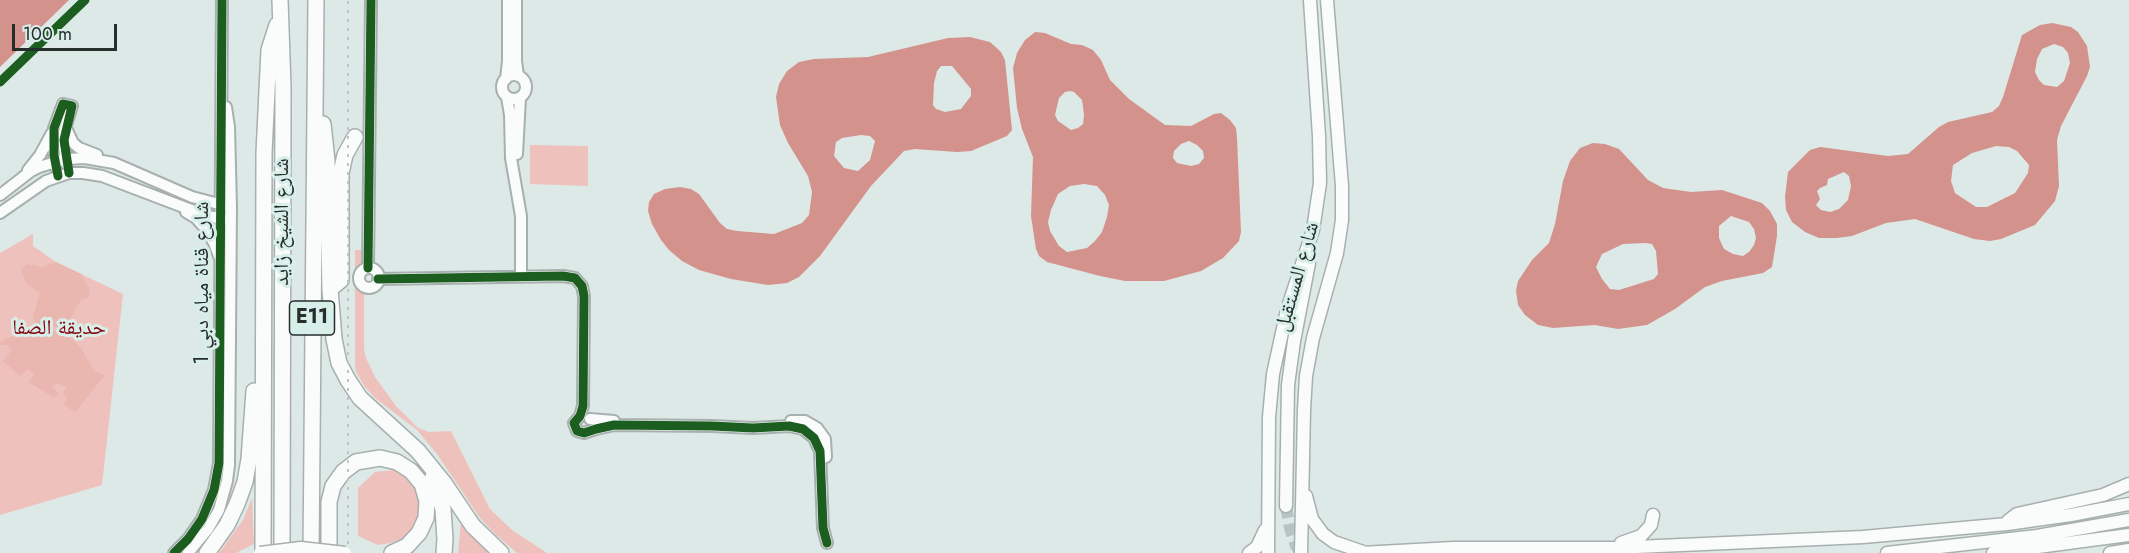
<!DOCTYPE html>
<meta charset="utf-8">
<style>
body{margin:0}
#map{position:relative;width:2129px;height:553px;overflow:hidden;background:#dde9e6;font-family:Jost,sans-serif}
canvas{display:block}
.scale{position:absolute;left:12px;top:24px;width:105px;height:27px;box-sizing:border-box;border:3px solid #262e2c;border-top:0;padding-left:8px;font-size:18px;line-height:21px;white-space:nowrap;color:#262e2c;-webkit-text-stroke:4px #d8eee8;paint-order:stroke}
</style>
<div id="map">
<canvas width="2129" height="553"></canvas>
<div class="scale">100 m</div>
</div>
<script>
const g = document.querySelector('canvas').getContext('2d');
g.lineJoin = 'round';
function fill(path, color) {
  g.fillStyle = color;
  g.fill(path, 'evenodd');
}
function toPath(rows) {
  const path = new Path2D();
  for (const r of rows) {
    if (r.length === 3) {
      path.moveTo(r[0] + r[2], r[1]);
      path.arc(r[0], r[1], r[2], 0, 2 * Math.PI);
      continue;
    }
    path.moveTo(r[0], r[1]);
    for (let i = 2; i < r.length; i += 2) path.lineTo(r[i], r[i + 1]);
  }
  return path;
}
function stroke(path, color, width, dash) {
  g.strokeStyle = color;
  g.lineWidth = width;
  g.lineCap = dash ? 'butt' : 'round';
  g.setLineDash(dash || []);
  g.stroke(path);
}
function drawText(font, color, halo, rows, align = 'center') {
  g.font = font + ' Jost,"Noto Naskh Arabic",sans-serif';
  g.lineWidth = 6;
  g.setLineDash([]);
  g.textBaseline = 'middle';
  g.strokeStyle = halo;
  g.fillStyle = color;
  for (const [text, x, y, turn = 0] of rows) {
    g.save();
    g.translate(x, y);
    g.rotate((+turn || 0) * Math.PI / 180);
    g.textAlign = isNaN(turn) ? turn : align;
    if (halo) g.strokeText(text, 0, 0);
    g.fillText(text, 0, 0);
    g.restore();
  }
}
fill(toPath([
 [530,145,588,146,588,186,530,184],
 [33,234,33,246,56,262,123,294,102,485,0,515,0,253],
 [355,250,366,250,366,263,359,268,357,277,359,287,364,292,364,349,366,358,375,377,396,406,418,428,429,432,451,431,490,509,512,530,547,553,517,553,495,534,480,518,437,454,417,430,375,398,365,387,356,372,355,364],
 [394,470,405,474,414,484,420,495,422,510,412,532,404,538,390,543,378,545,358,536,358,488,375,472],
 [252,498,254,544,236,553,219,553,243,520],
 [461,521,495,553,458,553]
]), '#efc1bc');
fill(toPath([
 [56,262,81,274,90,290,88,298,81,300,65,328,37,325,33,317,40,293,26,283,21,269,27,264,42,267],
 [26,325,32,328,66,333,81,348,94,371,105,375,75,412,64,405,67,397,63,393,67,387,57,383,52,387,58,393,54,398,29,382,34,375,28,369,20,376,3,361,12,350,8,345,0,345,0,343,6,338,12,337]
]), '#eab6b0');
fill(toPath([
 [0,0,69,0,0,67],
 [2052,23,2071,27,2078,32,2087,46,2090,67,2087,76,2061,126,2057,140,2059,186,2055,201,2035,225,2001,239,1990,241,1974,239,1915,219,1886,223,1852,236,1837,238,1819,238,1805,232,1792,222,1786,210,1785,197,1788,172,1810,150,1820,147,1888,156,1908,154,1939,127,1948,122,1992,112,1999,106,2003,97,2022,35,2040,25],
 [2054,44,2063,47,2068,53,2070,63,2064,81,2057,87,2044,85,2039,80,2035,72,2037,59,2042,49],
 [1996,146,2009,147,2017,151,2029,165,2028,173,2015,193,1987,207,1976,207,1955,193,1951,181,1953,165,1972,153],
 [1844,172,1849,176,1851,186,1848,200,1839,209,1830,212,1821,210,1816,205,1820,199,1817,191,1820,188,1827,185,1828,179],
 [1035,32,1045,33,1071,44,1082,45,1093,50,1101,60,1110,80,1129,99,1165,125,1191,126,1214,114,1221,113,1230,120,1236,128,1237,138,1241,232,1239,241,1223,258,1201,271,1164,281,1125,281,1100,276,1047,262,1039,256,1036,249,1031,216,1033,157,1022,129,1017,108,1013,68,1017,53,1025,40],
 [1070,91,1074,92,1082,100,1084,115,1083,124,1078,128,1071,130,1058,121,1055,115,1059,98,1065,92],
 [1189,141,1197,145,1203,151,1204,158,1199,164,1191,166,1177,163,1173,158,1174,151,1181,144],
 [1084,184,1097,186,1105,195,1109,205,1107,217,1102,232,1095,241,1087,248,1067,252,1059,246,1050,231,1048,222,1051,210,1058,194,1070,186],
 [970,37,990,42,1001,52,1005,60,1012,130,1007,136,971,151,957,152,915,149,904,151,871,186,820,256,799,277,787,283,768,285,731,279,699,270,682,261,669,250,661,240,652,224,648,211,649,202,654,194,665,189,680,187,691,189,699,194,720,223,727,229,737,231,774,234,802,223,809,215,812,192,808,176,788,143,780,125,776,97,779,84,787,71,799,62,814,59,868,57,948,38],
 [941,66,952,66,971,89,971,96,961,109,945,112,936,109,933,105,934,83,937,71],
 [861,135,870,136,875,141,870,160,858,171,844,168,834,156,836,142,842,138],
 [1593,143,1605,144,1619,149,1648,180,1663,188,1691,192,1722,190,1762,203,1770,211,1777,224,1777,236,1772,267,1763,273,1722,281,1705,287,1675,309,1647,325,1618,329,1595,325,1553,328,1538,325,1525,315,1518,305,1516,291,1518,281,1532,260,1549,243,1555,224,1563,181,1570,161,1580,148],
 [1731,216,1749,222,1754,229,1756,238,1754,245,1749,252,1743,256,1733,254,1724,249,1719,238,1719,226],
 [1646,243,1652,244,1656,251,1658,274,1654,279,1619,290,1610,289,1602,279,1596,267,1602,254,1623,244]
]), '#d4928c');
stroke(toPath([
 [1286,506,1290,528,1296,546,1301,553]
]), '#b8c4c1', 12, [12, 6]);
const minor = toPath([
 [516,0,516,61,518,76],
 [514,87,12],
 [506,79,508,61,508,0],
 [507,97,510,115,511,158,521,216,521,277],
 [66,128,73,143,79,148,97,155],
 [517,154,520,98],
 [56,167,53,146,54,128,63,104,72,106,64,132,64,148,67,165],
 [28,170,40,155,52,133],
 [0,195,31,171,39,167,66,159,85,158,114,163,192,197,226,206],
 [186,212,196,218,205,228,214,243,219,256],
 [0,213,46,181,69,173,83,173,102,176,207,216,226,219],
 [368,268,371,0],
 [369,278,10],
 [378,279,563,276,575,278,582,286,584,296,583,406,580,416,574,423,577,431,584,433,596,429,614,425,712,426,753,428,789,426,803,429,814,438,820,451,823,528,827,543],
 [590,419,614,421],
 [791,421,805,421,817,428,825,439,826,457],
 [174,553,188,539,202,519,214,490,219,463,222,0],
 [188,553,208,529,219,510,227,481,229,465,231,207,229,127,226,107]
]);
const major = toPath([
 [1306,496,1312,519,1323,534,1334,542,1366,553],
 [1286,506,1288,385,1294,341,1309,263],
 [2008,521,2017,514,2103,495,2129,484],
 [1621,543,1641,536,1651,525,1653,515],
 [1249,553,1257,547,1265,530],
 [1268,553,1269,417,1273,374,1287,310,1313,230,1320,183,1319,136,1310,0],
 [1301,553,1304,410,1306,376,1313,338,1337,253,1342,220,1342,186,1327,0],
 [1361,553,1453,548,1613,548,1863,537,2007,524,2071,515,2129,504],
 [1887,553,2037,536,2129,520],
 [1993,553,2129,535],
 [2110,553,2129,550]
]);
const highway = toPath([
 [280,0,283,87,282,553],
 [323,124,327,161,330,289,334,339,339,363,348,380,360,398,418,451,444,483,473,526,501,553],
 [330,289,341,280,341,173,345,155,355,137],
 [433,477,443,509,445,539,444,553],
 [207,553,227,525,237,504,245,482,249,459,254,391],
 [263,553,264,153,269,50,277,25],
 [311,553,316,0],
 [329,553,329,502,333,486,343,472,356,462,380,458,397,462,411,471,422,484,427,501,426,518,419,533,407,546,392,553]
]);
stroke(minor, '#a7b0ae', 14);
stroke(major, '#a7b0ae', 15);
stroke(highway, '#a7b0ae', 18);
stroke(minor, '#fafcfb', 10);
stroke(major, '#fafcfb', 12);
stroke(highway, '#fafcfb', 15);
stroke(toPath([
 [348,553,348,0]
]), '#c1c4c3', 2, [3, 6]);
const majorBridge = toPath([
 [260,553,301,548,345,553]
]);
stroke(majorBridge, '#a7b0ae', 15, []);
stroke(majorBridge, '#fafcfb', 12);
stroke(toPath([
 [0,82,85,0],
 [58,176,54,155,54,128,63,104,72,106,64,140,69,173],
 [368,268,371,0],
 [378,279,563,276,575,278,582,286,584,296,583,406,580,416,574,423,577,431,584,433,596,429,614,425,712,426,753,428,789,426,803,429,814,438,820,451,823,528,827,543],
 [174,553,188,539,202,519,214,490,219,463,222,0]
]), '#1b5e20', 9);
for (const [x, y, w] of [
 [312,318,45]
]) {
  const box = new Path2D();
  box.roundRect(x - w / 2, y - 17, w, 34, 4.5);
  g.fillStyle = '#d8eee8';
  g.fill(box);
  stroke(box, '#262e2c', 1.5);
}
drawText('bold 20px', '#262e2c', null, [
 ["E11",312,318]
]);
drawText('21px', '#262e2c', '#d8eee8', [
 ["شارع الشيخ زايد",283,222,-90],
 ["شارع المستقبل",1298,277,-74],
 ["شارع قناة مياه دبي 1",203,283,-90]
]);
drawText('21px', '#84000d', '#d8eee8', [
 ["حديقة الصفا",59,329]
]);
</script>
